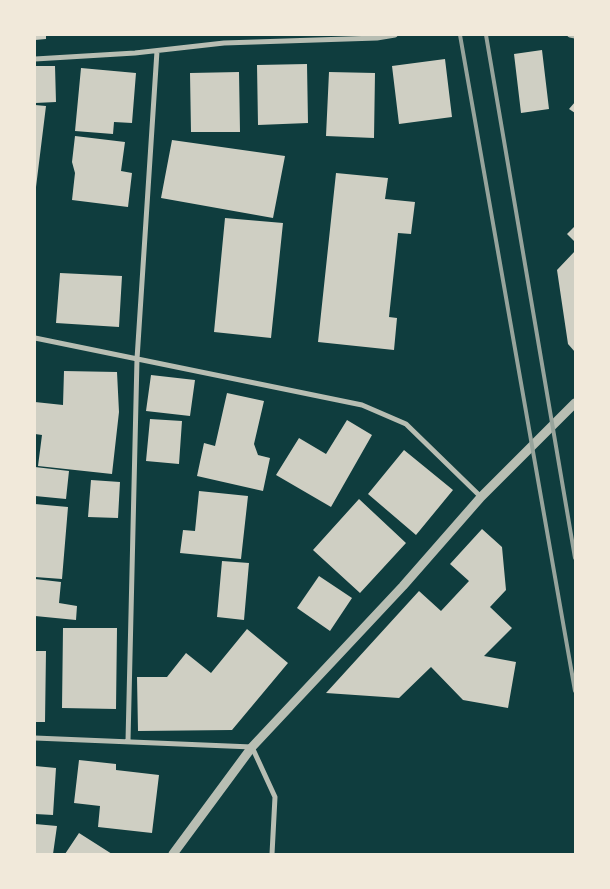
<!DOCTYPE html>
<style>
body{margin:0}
#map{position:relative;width:610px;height:889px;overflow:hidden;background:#0f3d3e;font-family:"PT Sans",sans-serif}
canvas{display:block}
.frame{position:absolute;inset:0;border:36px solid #f1e9da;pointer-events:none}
</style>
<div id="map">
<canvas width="610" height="889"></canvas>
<div class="frame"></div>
</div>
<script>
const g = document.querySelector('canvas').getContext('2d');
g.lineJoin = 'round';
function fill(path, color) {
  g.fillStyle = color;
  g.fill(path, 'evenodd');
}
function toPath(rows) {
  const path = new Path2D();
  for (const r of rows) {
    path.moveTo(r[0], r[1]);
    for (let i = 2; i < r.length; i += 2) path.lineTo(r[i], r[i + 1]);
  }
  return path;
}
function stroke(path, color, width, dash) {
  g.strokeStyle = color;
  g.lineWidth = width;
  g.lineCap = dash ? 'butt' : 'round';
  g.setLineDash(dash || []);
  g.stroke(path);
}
fill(toPath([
 [35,35,46,35,46,39,35,40],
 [542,50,549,109,521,113,514,54],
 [445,59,452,117,399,124,392,66],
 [307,64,308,123,258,125,257,65],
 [35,66,55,66,56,102,35,103],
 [81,68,136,73,132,123,114,122,113,134,75,131],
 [239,72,240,132,191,132,190,73],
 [329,72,375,73,374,138,326,136],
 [575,102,575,113,569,109],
 [35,105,46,106,36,187,35,187],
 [75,136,125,142,121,171,132,173,128,207,72,200,75,173,72,162],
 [172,140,285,156,273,218,161,198],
 [336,173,388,178,385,199,415,202,411,234,398,233,389,317,397,318,394,350,318,342],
 [225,218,283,223,271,338,214,332],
 [575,226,575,242,567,234],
 [575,251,575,352,568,344,557,270],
 [60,273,122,276,119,327,56,323],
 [64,371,117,372,119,412,112,474,38,466,42,435,35,434,35,402,63,405],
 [151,375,195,380,190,416,146,411],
 [227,393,264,401,254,444,258,455,270,458,263,491,197,476,204,443,215,446],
 [150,419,182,421,179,464,146,461],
 [347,420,372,435,331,507,276,475,299,438,326,454],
 [404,450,453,490,416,535,368,494],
 [35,467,69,471,66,499,35,496],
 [91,480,120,482,118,518,88,517],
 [199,491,248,496,241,559,180,553,183,530,195,531],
 [359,499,406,543,360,593,313,550],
 [35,504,68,507,62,579,35,577],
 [482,529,502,547,506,590,490,607,512,628,484,656,516,662,508,708,463,700,431,667,399,698,326,693,419,591,441,611,469,581,450,564],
 [222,561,249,563,244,620,217,617],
 [319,576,352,598,330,631,297,608],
 [35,579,61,582,59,603,77,606,76,620,35,616],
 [63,628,117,628,116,709,62,708],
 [247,629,288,663,232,730,138,731,137,677,167,677,186,653,211,673],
 [35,651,46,651,45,722,35,722],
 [79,760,116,764,116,770,159,775,152,833,98,827,100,806,74,803],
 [35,766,56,768,53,815,35,814],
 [35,824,57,826,53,854,35,854],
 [79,833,112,854,65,854]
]), '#cfcfc3');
stroke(toPath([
 [570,35,575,36],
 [35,59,135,53,224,43,377,38,395,35],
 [35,338,362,405,406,424,481,497],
 [35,738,252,747,275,797,272,854],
 [128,741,137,359,157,51]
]), '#b8beb3', 5);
stroke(toPath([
 [173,854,252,747,403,586,481,497,575,403]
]), '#b8beb3', 9);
stroke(toPath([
 [460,35,575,691],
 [486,35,575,558]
]), '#97a49c', 4);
</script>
